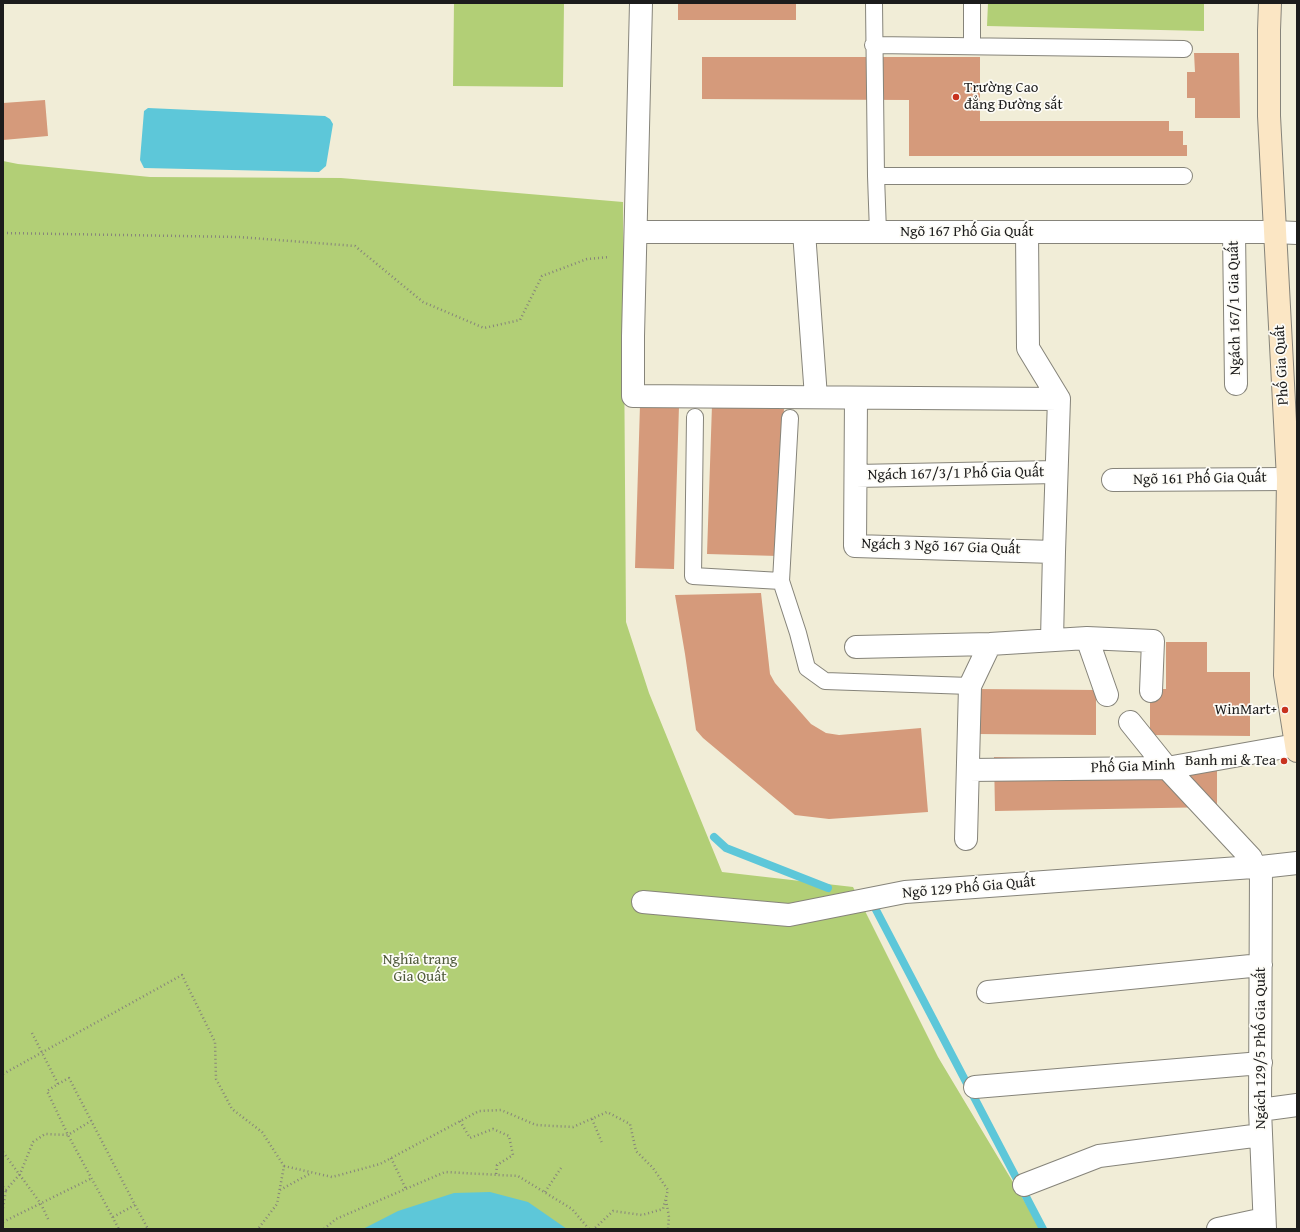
<!DOCTYPE html>
<meta charset="utf-8">
<style>
body{margin:0}
#map{position:relative;width:1300px;height:1232px;overflow:hidden;background:#f1edd7;font-family:"Gentium Book Plus",serif}
canvas{display:block}
.frame{position:absolute;inset:0;border:4px solid #1c1c1c;pointer-events:none}
</style>
<div id="map">
<canvas width="1300" height="1232"></canvas>
<div class="frame"></div>
</div>
<script>
const g = document.querySelector('canvas').getContext('2d');
g.lineJoin = 'round';
function fill(path, color) {
  g.fillStyle = color;
  g.fill(path, 'evenodd');
}
function toPath(rows) {
  const path = new Path2D();
  for (const r of rows) {
    path.moveTo(r[0], r[1]);
    for (let i = 2; i < r.length; i += 2) path.lineTo(r[i], r[i + 1]);
  }
  return path;
}
function stroke(path, color, width, dash) {
  g.strokeStyle = color;
  g.lineWidth = width;
  g.lineCap = dash ? 'butt' : 'round';
  g.setLineDash(dash || []);
  g.stroke(path);
}
function drawText(font, color, halo, rows, align = 'center') {
  g.font = font + ' "Gentium Book Plus",serif';
  g.lineWidth = 3.5;
  g.setLineDash([]);
  g.textBaseline = 'middle';
  g.strokeStyle = halo;
  g.fillStyle = color;
  for (const [text, x, y, turn = 0] of rows) {
    g.save();
    g.translate(x, y);
    g.rotate((+turn || 0) * Math.PI / 180);
    g.textAlign = isNaN(turn) ? turn : align;
    if (halo) g.strokeText(text, 0, 0);
    g.fillText(text, 0, 0);
    g.restore();
  }
}
fill(toPath([
 [454,3,564,3,563,87,453,86],
 [988,3,1204,3,1204,31,987,26],
 [3,161,18,164,150,177,341,178,623,202,626,622,649,693,722,872,853,887,938,1057,1041,1229,3,1229]
]), '#b2cf76');
fill(toPath([
 [148,108,325,116,330,119,333,124,326,166,319,172,144,168,140,160,144,111],
 [490,1192,528,1202,567,1229,363,1229,398,1211,454,1193]
]), '#5dc7d9');
stroke(toPath([
 [714,837,726,848,828,888],
 [875,908,1043,1229]
]), '#5dc7d9', 8);
fill(toPath([
 [678,3,796,3,796,20,678,20],
 [1194,53,1239,53,1240,118,1195,118,1195,98,1187,98,1187,72,1195,72],
 [702,57,980,57,980,121,1169,121,1169,131,1183,131,1183,145,1187,145,1187,156,909,156,909,100,702,99],
 [45,100,48,136,3,140,3,103],
 [640,405,679,406,674,569,635,568],
 [712,405,784,408,778,556,707,554],
 [761,593,770,674,775,683,811,724,826,733,839,735,921,728,928,812,829,819,795,815,703,738,696,730,685,654,675,595],
 [1166,642,1207,642,1207,672,1250,672,1250,736,1150,735,1150,689,1166,689],
 [977,689,1096,690,1096,735,976,734],
 [994,757,1217,761,1217,807,995,811]
]), '#d59a7b');
const lane = toPath([
 [874,3,876,176],
 [972,3,972,46],
 [873,45,1184,49],
 [878,232,876,176,1184,176],
 [695,417,693,576,781,581,798,633,807,668,825,681,970,686],
 [781,581,790,418]
]);
const street = toPath([
 [641,3,633,336,633,396,1059,399],
 [636,232,1274,232,1297,233],
 [804,232,816,397],
 [1027,232,1028,348,1059,399,1054,552,1052,640],
 [1234,232,1236,384],
 [856,398,855,546,1054,552],
 [856,476,1056,472],
 [1113,480,1288,479],
 [1087,638,1107,695],
 [856,647,990,644,1087,638,1153,641,1151,691],
 [1130,722,1167,768,1251,858,1253,867],
 [968,770,1167,768,1296,745],
 [966,839,970,686,990,644],
 [1261,867,1260,1110,1265,1229],
 [643,902,789,915,905,892,1253,867,1261,867,1297,863],
 [988,992,1261,965],
 [975,1087,1261,1063],
 [1260,1110,1297,1105],
 [1024,1185,1099,1156,1261,1135],
 [1218,1229,1264,1219]
]);
const secondary = toPath([
 [1270,3,1269,30,1269,116,1288,479,1285,675,1297,751]
]);
stroke(lane, '#86847a', 18);
stroke(street, '#86847a', 24);
stroke(secondary, '#86847a', 24);
stroke(toPath([
 [3,233,239,237,355,246,423,302,484,328,520,320,542,276,587,259,610,257],
 [32,1033,58,1084,47,1091,68,1135,119,1229],
 [3,1074,182,975,215,1042,216,1079,232,1109,262,1132,284,1166,277,1204,258,1229],
 [58,1084,69,1078,135,1205,148,1229],
 [592,1119,602,1143],
 [460,1121,470,1138,493,1129,509,1136,513,1155,497,1165,496,1175],
 [3,1152,41,1204,49,1221],
 [391,1158,406,1189],
 [284,1166,332,1177,380,1164,479,1111,501,1110,536,1125,573,1127,607,1112,630,1124,636,1151,653,1168,668,1190,663,1209,642,1215,613,1211,594,1229],
 [3,1187,6,1190,20,1174,33,1142,45,1134,68,1135,91,1121],
 [280,1190,311,1173],
 [545,1192,561,1168],
 [666,1200,669,1217,668,1229],
 [3,1208,6,1190],
 [113,1217,135,1205],
 [3,1222,92,1178],
 [324,1229,336,1219,445,1172,518,1176,572,1209,589,1229]
]), '#86847a', 2.5, [1, 3]);
stroke(lane, '#fff', 16);
stroke(street, '#fff', 22);
stroke(secondary, '#fbe6c4', 22);
for (const [x, y, r, color] of [
 [956,97,4,"#c8321e"],
 [1285,710,4,"#c8321e"],
 [1284,761,4,"#c8321e"]
]) {
  const dot = new Path2D();
  dot.arc(x, y, r, 0, 2 * Math.PI);
  g.fillStyle = color;
  g.fill(dot);
  stroke(dot, '#fdfcf7', 1.5);
}
drawText('15px', '#1c1c1c', '#fdfcf7', [
 ["Trường Cao",964,88,"left"],
 ["đẳng Đường sắt",964,105,"left"],
 ["WinMart+",1277,710],
 ["Banh mi & Tea",1276,761]
], 'right');
drawText('15px', '#1c1c1c', '#fdfcf7', [
 ["Ngõ 167 Phố Gia Quất",967,232],
 ["Ngách 167/1 Gia Quất",1235,308,-91],
 ["Phố Gia Quất",1282,365,-93],
 ["Ngách 167/3/1 Phố Gia Quất",956,474,-1],
 ["Ngõ 161 Phố Gia Quất",1200,479,-1],
 ["Ngách 3 Ngõ 167 Gia Quất",941,547,2],
 ["Phố Gia Minh",1133,767,-2],
 ["Ngõ 129 Phố Gia Quất",969,888,-5],
 ["Ngách 129/5 Phố Gia Quất",1261,1048,-90]
]);
drawText('15px', '#505b3c', '#fdfcf7', [
 ["Nghĩa trang",420,960],
 ["Gia Quất",420,977]
]);
</script>
